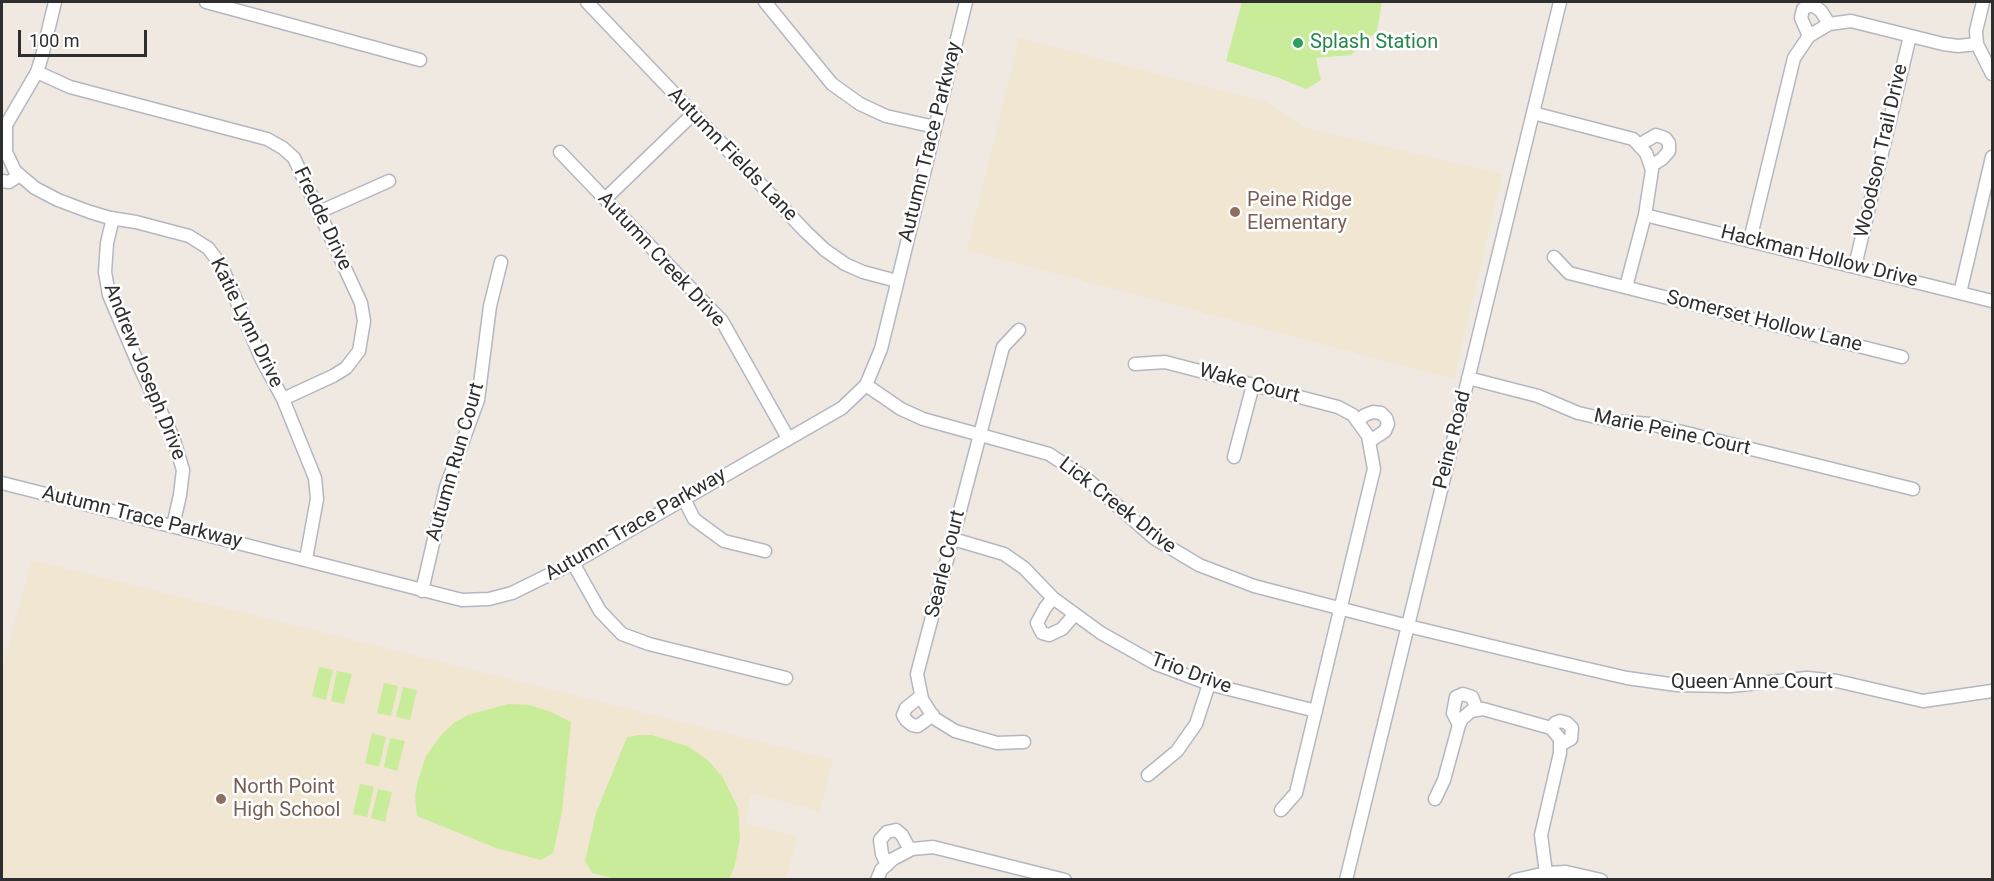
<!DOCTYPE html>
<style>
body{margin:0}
#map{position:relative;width:1994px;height:881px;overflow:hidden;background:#efe9e1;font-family:Roboto,sans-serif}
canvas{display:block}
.frame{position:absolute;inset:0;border:3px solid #2e2e2e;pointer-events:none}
.scale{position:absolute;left:18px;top:30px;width:129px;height:27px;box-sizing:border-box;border:3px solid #2e2e2e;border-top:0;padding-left:8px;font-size:18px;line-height:21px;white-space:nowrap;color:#2e2e2e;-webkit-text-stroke:4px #fff;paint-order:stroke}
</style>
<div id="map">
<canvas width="1994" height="881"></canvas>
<div class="frame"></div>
<div class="scale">100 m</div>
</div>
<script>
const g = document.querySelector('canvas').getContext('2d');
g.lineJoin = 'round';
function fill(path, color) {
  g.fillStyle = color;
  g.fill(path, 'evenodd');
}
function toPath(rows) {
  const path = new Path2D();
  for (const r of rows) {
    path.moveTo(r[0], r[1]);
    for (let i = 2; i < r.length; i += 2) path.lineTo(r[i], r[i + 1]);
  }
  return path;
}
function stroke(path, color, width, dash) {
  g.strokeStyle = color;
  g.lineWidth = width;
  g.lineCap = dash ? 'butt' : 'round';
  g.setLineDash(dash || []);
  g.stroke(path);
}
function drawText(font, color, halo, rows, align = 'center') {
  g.font = font + ' Roboto,sans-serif';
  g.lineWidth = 5;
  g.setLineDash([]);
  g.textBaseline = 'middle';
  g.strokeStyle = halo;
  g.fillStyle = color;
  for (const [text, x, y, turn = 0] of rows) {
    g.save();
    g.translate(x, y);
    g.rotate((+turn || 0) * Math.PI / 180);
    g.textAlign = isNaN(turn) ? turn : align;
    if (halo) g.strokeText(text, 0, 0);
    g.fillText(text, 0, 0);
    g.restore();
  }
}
fill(toPath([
 [1019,38,1266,102,1306,128,1502,174,1454,379,967,250],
 [32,560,833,760,820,811,751,793,745,823,797,837,786,879,2,880,2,669]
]), '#f0e6d1');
fill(toPath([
 [1242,2,1382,2,1377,31,1351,55,1316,58,1321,80,1306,89,1279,78,1226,61],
 [319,667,333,670,326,700,312,696],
 [337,671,352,674,344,704,331,701],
 [384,683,398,686,391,716,377,713],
 [403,687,417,690,410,720,396,717],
 [508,704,530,705,551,712,571,722,562,812,553,853,541,860,496,848,417,816,415,796,418,780,426,756,442,734,455,722,468,715],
 [372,733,386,737,379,767,365,763],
 [639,735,652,735,689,747,709,761,723,778,738,808,740,838,735,865,729,879,620,880,592,873,585,861,596,813,627,737],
 [390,738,405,741,397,771,384,767],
 [360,784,374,787,367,817,353,814],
 [378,789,392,792,385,822,371,818]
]), '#c9ec9a');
const minor = toPath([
 [55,2,42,56,37,72,6,125,6,152,15,171,35,188,58,200,90,212,110,218,136,222,189,236,208,248,221,265,262,360,283,399,315,478,317,499,306,559],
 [206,2,420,60],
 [587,2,806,232,825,250,845,264,863,272,897,281],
 [765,2,832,84,860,104,886,116,935,127],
 [1983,2,1976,31,1977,44,1992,74],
 [1809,36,1801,18,1803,9,1808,6,1814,6,1821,11,1829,24],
 [37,72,70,87,267,139,283,148,294,158,361,303,364,321,359,351,346,368,333,376,283,399],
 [1533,113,1633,139,1646,153,1652,170,1645,215,1626,287],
 [1639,145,1656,135,1665,138,1669,143,1669,151,1662,159,1651,166],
 [560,152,722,321,788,438],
 [2,181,9,182,20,175],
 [605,199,693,114],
 [319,212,389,181],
 [1645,215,1992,301],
 [113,218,107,243,105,272,109,295,140,368,173,437,183,470,180,495,173,526],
 [1750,240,1794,58,1809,36,1829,24,1851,21,1943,44,1958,46,1977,44],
 [1554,257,1569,273,1902,357],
 [1855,266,1910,36],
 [1960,293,1992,157],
 [1019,330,1003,347,917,674,922,699,925,704,934,718,955,731,997,743,1024,742],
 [1135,364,1165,362,1338,407,1353,415,1368,436,1374,469,1296,793,1281,810],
 [1468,378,1538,396,1578,413,1614,421,1650,424,1913,489],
 [866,385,901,409,923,419,1049,454,1088,480,1154,538,1199,565,1254,586,1408,626,1549,660,1627,678,1677,685,1730,686,1807,678,1837,681,1923,701,1992,691],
 [1357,421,1365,415,1373,412,1381,413,1386,418,1388,424,1385,431,1370,441],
 [1234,457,1253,385],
 [2,483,462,600,489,599,512,593,573,563,842,408,866,385,881,349,966,2],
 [684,499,694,519,724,541,765,551],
 [953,539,1004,554,1024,568,1053,598,1101,633,1156,664,1209,684,1316,711],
 [573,563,600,611,622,634,649,644,786,678],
 [422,591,446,487,478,400,490,306,501,262],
 [1053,598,1045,608,1037,623,1042,633,1049,635,1062,629,1075,614],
 [921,696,906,708,903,715,906,720,912,725,918,726,933,715],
 [1459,725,1453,713,1456,697,1463,694,1472,697,1477,710],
 [1551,728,1555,723,1560,721,1567,723,1572,728,1571,739,1560,745],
 [1148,775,1177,751,1196,724,1209,684],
 [1435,799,1444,780,1459,725,1462,719,1471,711,1483,709,1551,728,1560,739,1560,753,1541,835,1546,873],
 [887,865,882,854,880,840,887,832,896,830,902,835,910,850],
 [877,880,881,870,893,859,912,849,933,847,1065,880],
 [1346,880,1560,2],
 [1515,880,1546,873,1566,872,1601,880]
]);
stroke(minor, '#b4b7c1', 15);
stroke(minor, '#fff', 12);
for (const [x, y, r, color] of [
 [1298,43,6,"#2e9e5b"],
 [1235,212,6,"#8d6e63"],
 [221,799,6,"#8d6e63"]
]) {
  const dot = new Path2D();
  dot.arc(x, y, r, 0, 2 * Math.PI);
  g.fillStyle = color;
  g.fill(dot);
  stroke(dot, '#fff', 2);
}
drawText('20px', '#27864d', '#fff', [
 ["Splash Station",1310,43]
], 'left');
drawText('20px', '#2e2e2e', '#fff', [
 ["Autumn Trace Parkway",931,142,-76],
 ["Woodson Trail Drive",1882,151,-77],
 ["Autumn Fields Lane",732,155,46],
 ["Fredde Drive",322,219,65],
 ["Hackman Hollow Drive",1819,257,14],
 ["Autumn Creek Drive",661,260,47],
 ["Somerset Hollow Lane",1764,322,14],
 ["Katie Lynn Drive",246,323,64],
 ["Andrew Joseph Drive",144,372,68],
 ["Wake Court",1249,384,15],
 ["Marie Peine Court",1672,433,12],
 ["Peine Road",1453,440,-76],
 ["Autumn Run Court",456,462,-74],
 ["Lick Creek Drive",1117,506,38],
 ["Autumn Trace Parkway",142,518,14],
 ["Autumn Trace Parkway",636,525,-30],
 ["Searle Court",946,564,-76],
 ["Trio Drive",1191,674,20],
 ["Queen Anne Court",1752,683]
]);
drawText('20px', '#785e54', '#fff', [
 ["Peine Ridge",1247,201],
 ["Elementary",1247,224],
 ["North Point",233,788],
 ["High School",233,811]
], 'left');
</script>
